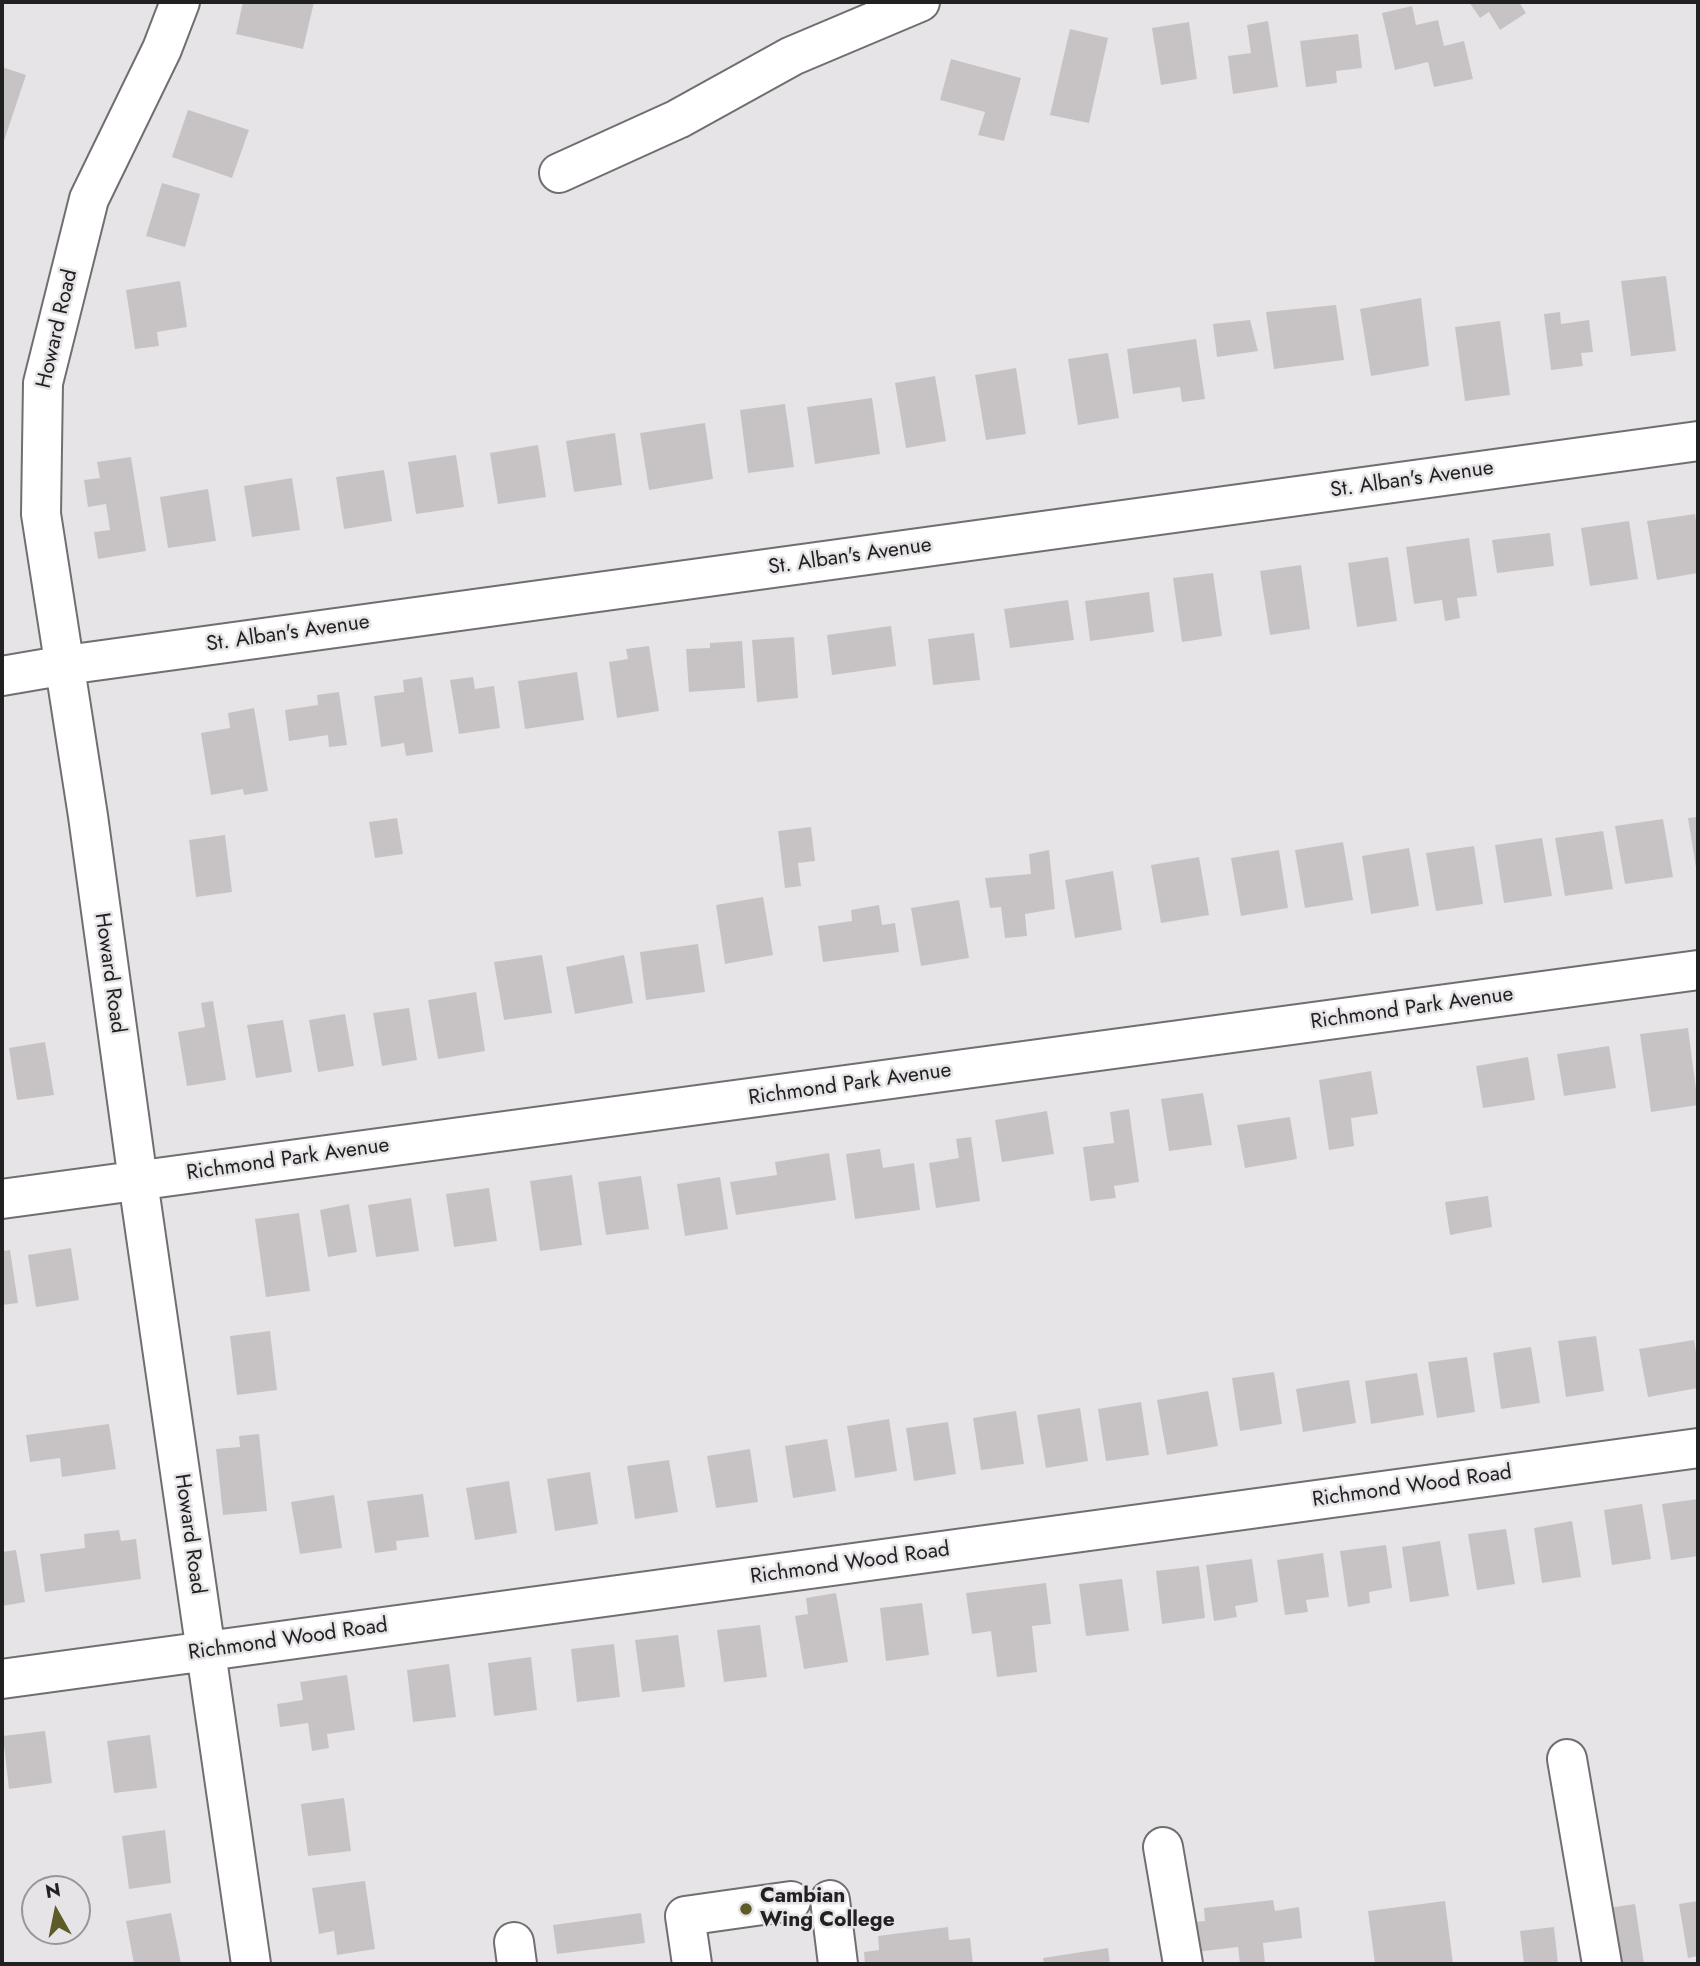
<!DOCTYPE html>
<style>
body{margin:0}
#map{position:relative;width:1700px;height:1966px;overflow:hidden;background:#e7e4e7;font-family:Jost,sans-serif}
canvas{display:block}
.frame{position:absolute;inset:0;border:4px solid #222122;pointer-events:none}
.north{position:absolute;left:21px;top:1875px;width:70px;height:70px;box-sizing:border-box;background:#e7e4e7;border:2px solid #989698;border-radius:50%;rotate:351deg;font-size:19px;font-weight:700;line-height:28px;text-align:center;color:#222122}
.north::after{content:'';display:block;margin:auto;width:24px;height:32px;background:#5d5c29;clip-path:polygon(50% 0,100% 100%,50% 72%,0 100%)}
</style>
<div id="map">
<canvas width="1700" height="1966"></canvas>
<div class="frame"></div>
<div class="north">N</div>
</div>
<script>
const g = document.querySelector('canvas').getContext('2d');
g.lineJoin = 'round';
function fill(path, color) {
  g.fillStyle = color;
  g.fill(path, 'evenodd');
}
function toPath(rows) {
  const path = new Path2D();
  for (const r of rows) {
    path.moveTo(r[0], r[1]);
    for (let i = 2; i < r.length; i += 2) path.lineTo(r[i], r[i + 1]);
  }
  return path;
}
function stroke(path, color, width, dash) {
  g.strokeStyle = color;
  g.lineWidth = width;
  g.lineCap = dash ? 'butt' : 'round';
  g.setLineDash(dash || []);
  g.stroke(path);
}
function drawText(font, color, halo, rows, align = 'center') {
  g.font = font + ' Jost,sans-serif';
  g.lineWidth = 5;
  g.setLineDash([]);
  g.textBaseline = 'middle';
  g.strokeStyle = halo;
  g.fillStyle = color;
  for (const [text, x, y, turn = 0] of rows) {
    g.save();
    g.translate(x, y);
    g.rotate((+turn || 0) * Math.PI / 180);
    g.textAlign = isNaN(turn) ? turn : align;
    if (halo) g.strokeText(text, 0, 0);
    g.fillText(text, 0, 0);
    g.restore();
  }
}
fill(toPath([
 [243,2,314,2,303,49,236,34],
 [1469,2,1519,2,1526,13,1500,30,1489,12,1480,18],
 [1412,6,1416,25,1438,20,1444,46,1464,41,1473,79,1434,87,1428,62,1395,70,1382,13],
 [1268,21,1278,87,1233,94,1228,56,1251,53,1247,25],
 [1189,22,1197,79,1161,85,1152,28],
 [1070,29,1108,38,1089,123,1050,115],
 [1358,34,1362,68,1336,71,1337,83,1306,87,1300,41],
 [951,59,1021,78,1004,141,978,135,985,112,940,100],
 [2,67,26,75,2,147],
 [188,110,249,130,232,178,172,157],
 [162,183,200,194,185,247,146,236],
 [1666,276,1676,351,1631,356,1621,281],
 [180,281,187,327,157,332,159,346,135,349,126,290],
 [1421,298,1429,366,1371,376,1360,309],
 [1336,305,1344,360,1274,369,1266,312],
 [1560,312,1561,324,1589,320,1593,352,1581,353,1583,366,1551,370,1544,314],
 [1250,320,1258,351,1217,357,1213,324],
 [1500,321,1510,395,1465,401,1455,327],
 [1196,339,1205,399,1182,402,1180,387,1133,394,1127,349],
 [1108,353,1119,418,1078,425,1068,359],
 [1016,368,1026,434,986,440,975,375],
 [935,376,946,441,906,448,895,383],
 [872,398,880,454,815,464,807,407],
 [785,404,794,467,748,473,740,410],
 [705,423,713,479,649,490,640,433],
 [615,433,622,485,574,492,566,441],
 [538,445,546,497,498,504,490,453],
 [456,455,464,507,416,514,408,462],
 [131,457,146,551,98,559,94,532,110,530,106,504,88,507,84,480,100,478,97,462],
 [384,470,392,521,344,529,336,477],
 [292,478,300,530,252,537,244,486],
 [208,489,216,541,168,548,160,497],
 [1695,514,1698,535,1698,573,1657,580,1647,521],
 [1629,521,1638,579,1590,586,1581,528],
 [1550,533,1554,566,1497,573,1492,540],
 [1469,538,1477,596,1457,598,1460,618,1445,621,1442,600,1414,604,1406,547],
 [1388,557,1397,621,1357,627,1348,563],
 [1301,565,1310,629,1270,635,1260,571],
 [1213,573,1222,636,1182,642,1173,578],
 [1149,592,1154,632,1090,641,1085,601],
 [1068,600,1074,640,1010,648,1004,609],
 [891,626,896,666,832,675,827,635],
 [974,633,980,680,933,685,928,639],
 [794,637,798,698,757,702,752,640],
 [742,641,745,688,689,692,686,649,710,648,710,643],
 [649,646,659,711,617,718,609,662,628,659,626,649],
 [577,672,584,720,525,729,518,681],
 [422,677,433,752,406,756,404,743,381,747,374,696,404,692,403,680],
 [473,677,475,689,494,686,500,728,459,734,450,680],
 [339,692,347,745,329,747,328,735,289,741,285,710,318,705,317,695],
 [254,708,268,791,244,795,243,789,211,795,201,733,230,728,228,713],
 [1698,817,1698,874,1697,874,1688,818],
 [397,818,403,854,375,858,369,822],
 [1663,819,1673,877,1625,884,1615,826],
 [811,827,815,861,798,863,801,886,785,888,778,831],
 [1603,831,1613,889,1565,896,1555,838],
 [225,835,232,892,196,897,189,840],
 [1542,838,1552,896,1504,903,1495,845],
 [1343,842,1353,900,1305,908,1295,850],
 [1474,846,1483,904,1436,911,1426,853],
 [1409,848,1419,906,1371,914,1362,856],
 [1049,850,1055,909,1025,914,1027,936,1005,938,1001,907,990,908,985,878,1031,874,1029,854],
 [1279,850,1288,908,1241,916,1231,858],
 [1199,857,1209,915,1161,923,1151,865],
 [1113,871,1122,930,1075,938,1065,880],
 [763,897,773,955,725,964,716,905],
 [959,900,969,958,921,966,911,908],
 [879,905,882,925,895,923,899,952,823,962,818,926,852,921,851,910],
 [698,944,705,992,646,1000,640,952],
 [542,955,552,1013,504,1020,494,962],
 [624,955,633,1003,575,1014,566,967],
 [476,992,485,1051,438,1059,428,1000],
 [213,1001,226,1080,187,1086,178,1032,205,1027,201,1003],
 [409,1008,417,1060,382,1066,373,1013],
 [345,1014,354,1066,318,1072,309,1020],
 [283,1020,292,1072,256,1078,247,1025],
 [1688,1028,1698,1105,1651,1112,1640,1034],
 [45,1042,54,1095,17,1100,9,1048],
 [1609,1046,1616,1088,1564,1096,1557,1054],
 [1528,1057,1535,1100,1483,1108,1476,1066],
 [1371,1071,1378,1114,1351,1118,1354,1146,1329,1150,1319,1080],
 [1203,1093,1212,1145,1169,1151,1161,1099],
 [1129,1109,1139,1182,1114,1186,1116,1198,1090,1201,1083,1147,1114,1143,1110,1112],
 [1047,1111,1054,1154,1002,1162,995,1120],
 [1290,1117,1297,1159,1245,1168,1237,1125],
 [971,1137,980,1201,936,1208,929,1163,959,1158,956,1139],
 [880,1149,883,1168,914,1163,920,1210,855,1219,846,1154],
 [829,1153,836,1200,736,1215,730,1182,777,1175,775,1162],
 [572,1175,582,1245,540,1251,530,1181],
 [641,1176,649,1229,606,1235,598,1182],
 [720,1177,728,1229,685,1236,677,1184],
 [489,1188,497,1241,454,1247,446,1194],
 [1488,1196,1492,1227,1450,1235,1445,1202],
 [411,1198,419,1251,376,1257,368,1205],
 [349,1204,357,1252,328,1257,320,1210],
 [299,1213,310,1291,266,1297,255,1219],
 [71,1248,79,1300,36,1307,28,1255],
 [10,1250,18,1303,2,1305,2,1251],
 [270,1331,277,1390,237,1395,230,1336],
 [1596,1336,1604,1391,1566,1397,1558,1341],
 [1694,1340,1698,1365,1698,1388,1648,1397,1639,1349],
 [1531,1347,1540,1403,1501,1409,1493,1353],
 [1467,1357,1475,1412,1437,1418,1428,1362],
 [1274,1372,1282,1424,1240,1431,1232,1378],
 [1417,1373,1424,1415,1371,1424,1365,1381],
 [1349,1380,1356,1423,1303,1432,1296,1389],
 [1208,1391,1218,1446,1167,1455,1157,1400],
 [1141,1402,1149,1455,1106,1461,1098,1409],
 [1080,1408,1088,1461,1046,1468,1037,1415],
 [1016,1411,1024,1464,981,1470,973,1418],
 [889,1419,897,1471,855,1478,847,1426],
 [948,1422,956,1474,914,1481,906,1428],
 [109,1424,116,1469,62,1477,60,1458,30,1462,26,1435],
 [259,1434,267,1511,223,1515,216,1449,240,1447,239,1436],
 [827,1439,836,1491,793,1498,785,1446],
 [750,1449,758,1502,716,1508,707,1456],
 [669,1460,678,1512,635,1519,627,1466],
 [590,1472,598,1524,555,1531,547,1479],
 [509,1481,517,1533,475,1540,466,1488],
 [423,1494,429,1537,396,1541,397,1550,375,1553,367,1501],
 [334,1495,342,1548,300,1554,291,1502],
 [1698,1499,1698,1556,1671,1560,1662,1504],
 [1642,1504,1651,1559,1612,1565,1604,1510],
 [1572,1521,1581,1577,1542,1583,1534,1528],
 [1506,1529,1515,1584,1477,1590,1468,1534],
 [119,1530,121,1541,136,1539,141,1579,45,1592,40,1554,85,1548,84,1534],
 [1440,1541,1449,1596,1410,1602,1402,1547],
 [1386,1545,1392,1588,1369,1592,1370,1603,1348,1607,1340,1551],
 [16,1550,25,1602,2,1606,2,1552],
 [1323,1553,1329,1597,1306,1600,1308,1612,1285,1615,1277,1560],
 [1252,1559,1258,1602,1235,1606,1237,1617,1214,1621,1206,1565],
 [1199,1566,1205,1618,1162,1624,1156,1571],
 [1122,1579,1129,1631,1086,1636,1079,1584],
 [1046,1583,1051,1624,1032,1626,1037,1672,997,1677,991,1631,972,1634,966,1593],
 [836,1593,848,1662,804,1669,795,1616,808,1614,806,1598],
 [922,1603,929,1655,886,1661,880,1608],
 [760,1625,767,1677,724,1682,717,1630],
 [678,1635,685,1687,642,1692,635,1640],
 [614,1644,620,1697,577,1702,571,1649],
 [531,1657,537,1710,494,1716,488,1663],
 [449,1664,456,1717,413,1722,407,1670],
 [347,1675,355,1730,327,1734,329,1748,312,1751,308,1723,280,1727,277,1704,303,1700,300,1682],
 [45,1731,52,1783,9,1789,3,1736],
 [150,1735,157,1788,114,1793,107,1741],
 [344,1798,351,1851,308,1856,301,1804],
 [165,1830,171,1883,129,1889,122,1836],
 [365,1881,375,1949,337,1955,334,1931,319,1934,312,1888],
 [1273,1900,1275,1911,1299,1907,1302,1938,1263,1943,1265,1964,1240,1964,1238,1947,1188,1953,1184,1923,1205,1921,1204,1908],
 [1445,1901,1453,1964,1375,1964,1368,1911],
 [1698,1901,1698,1956,1688,1958,1679,1904],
 [1635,1904,1644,1964,1611,1964,1602,1909],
 [171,1913,181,1964,134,1964,126,1921],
 [641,1913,645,1943,557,1954,553,1925],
 [948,1927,949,1940,970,1938,973,1964,865,1964,864,1952,879,1950,878,1936],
 [1554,1927,1558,1964,1524,1964,1520,1931],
 [1108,1948,1110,1964,1044,1964,1043,1958]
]), '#c7c3c4');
const minor = toPath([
 [180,2,162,49,89,199,43,383,41,514,88,816,138,1181,251,1964],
 [559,173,678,119,792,56,920,2],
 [2,676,66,665,1698,441],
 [2,1199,1698,970],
 [2,1679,1698,1448],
 [1567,1759,1602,1964],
 [1163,1847,1183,1964],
 [830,1900,838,1964],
 [514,1942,517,1964],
 [692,1964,685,1916,791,1901]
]);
stroke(minor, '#716e71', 42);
stroke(minor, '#fff', 38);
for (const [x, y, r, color] of [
 [746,1909,7,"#5d5c29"]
]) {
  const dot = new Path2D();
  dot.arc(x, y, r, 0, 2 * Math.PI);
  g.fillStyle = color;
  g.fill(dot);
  stroke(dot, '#e7e4e7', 2.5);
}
drawText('21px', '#222122', '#e7e4e7', [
 ["Howard Road",58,329,-77],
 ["St. Alban's Avenue",1412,480,-8],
 ["St. Alban's Avenue",850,557,-8],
 ["St. Alban's Avenue",288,634,-8],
 ["Howard Road",109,973,82],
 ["Richmond Park Avenue",1412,1009,-8],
 ["Richmond Park Avenue",850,1085,-8],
 ["Richmond Park Avenue",288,1160,-8],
 ["Richmond Wood Road",1412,1487,-8],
 ["Howard Road",189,1534,82],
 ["Richmond Wood Road",850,1564,-8],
 ["Richmond Wood Road",288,1640,-8]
]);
drawText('bold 21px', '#222122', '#e7e4e7', [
 ["Cambian",760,1897],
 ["Wing College",760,1921]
], 'left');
</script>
